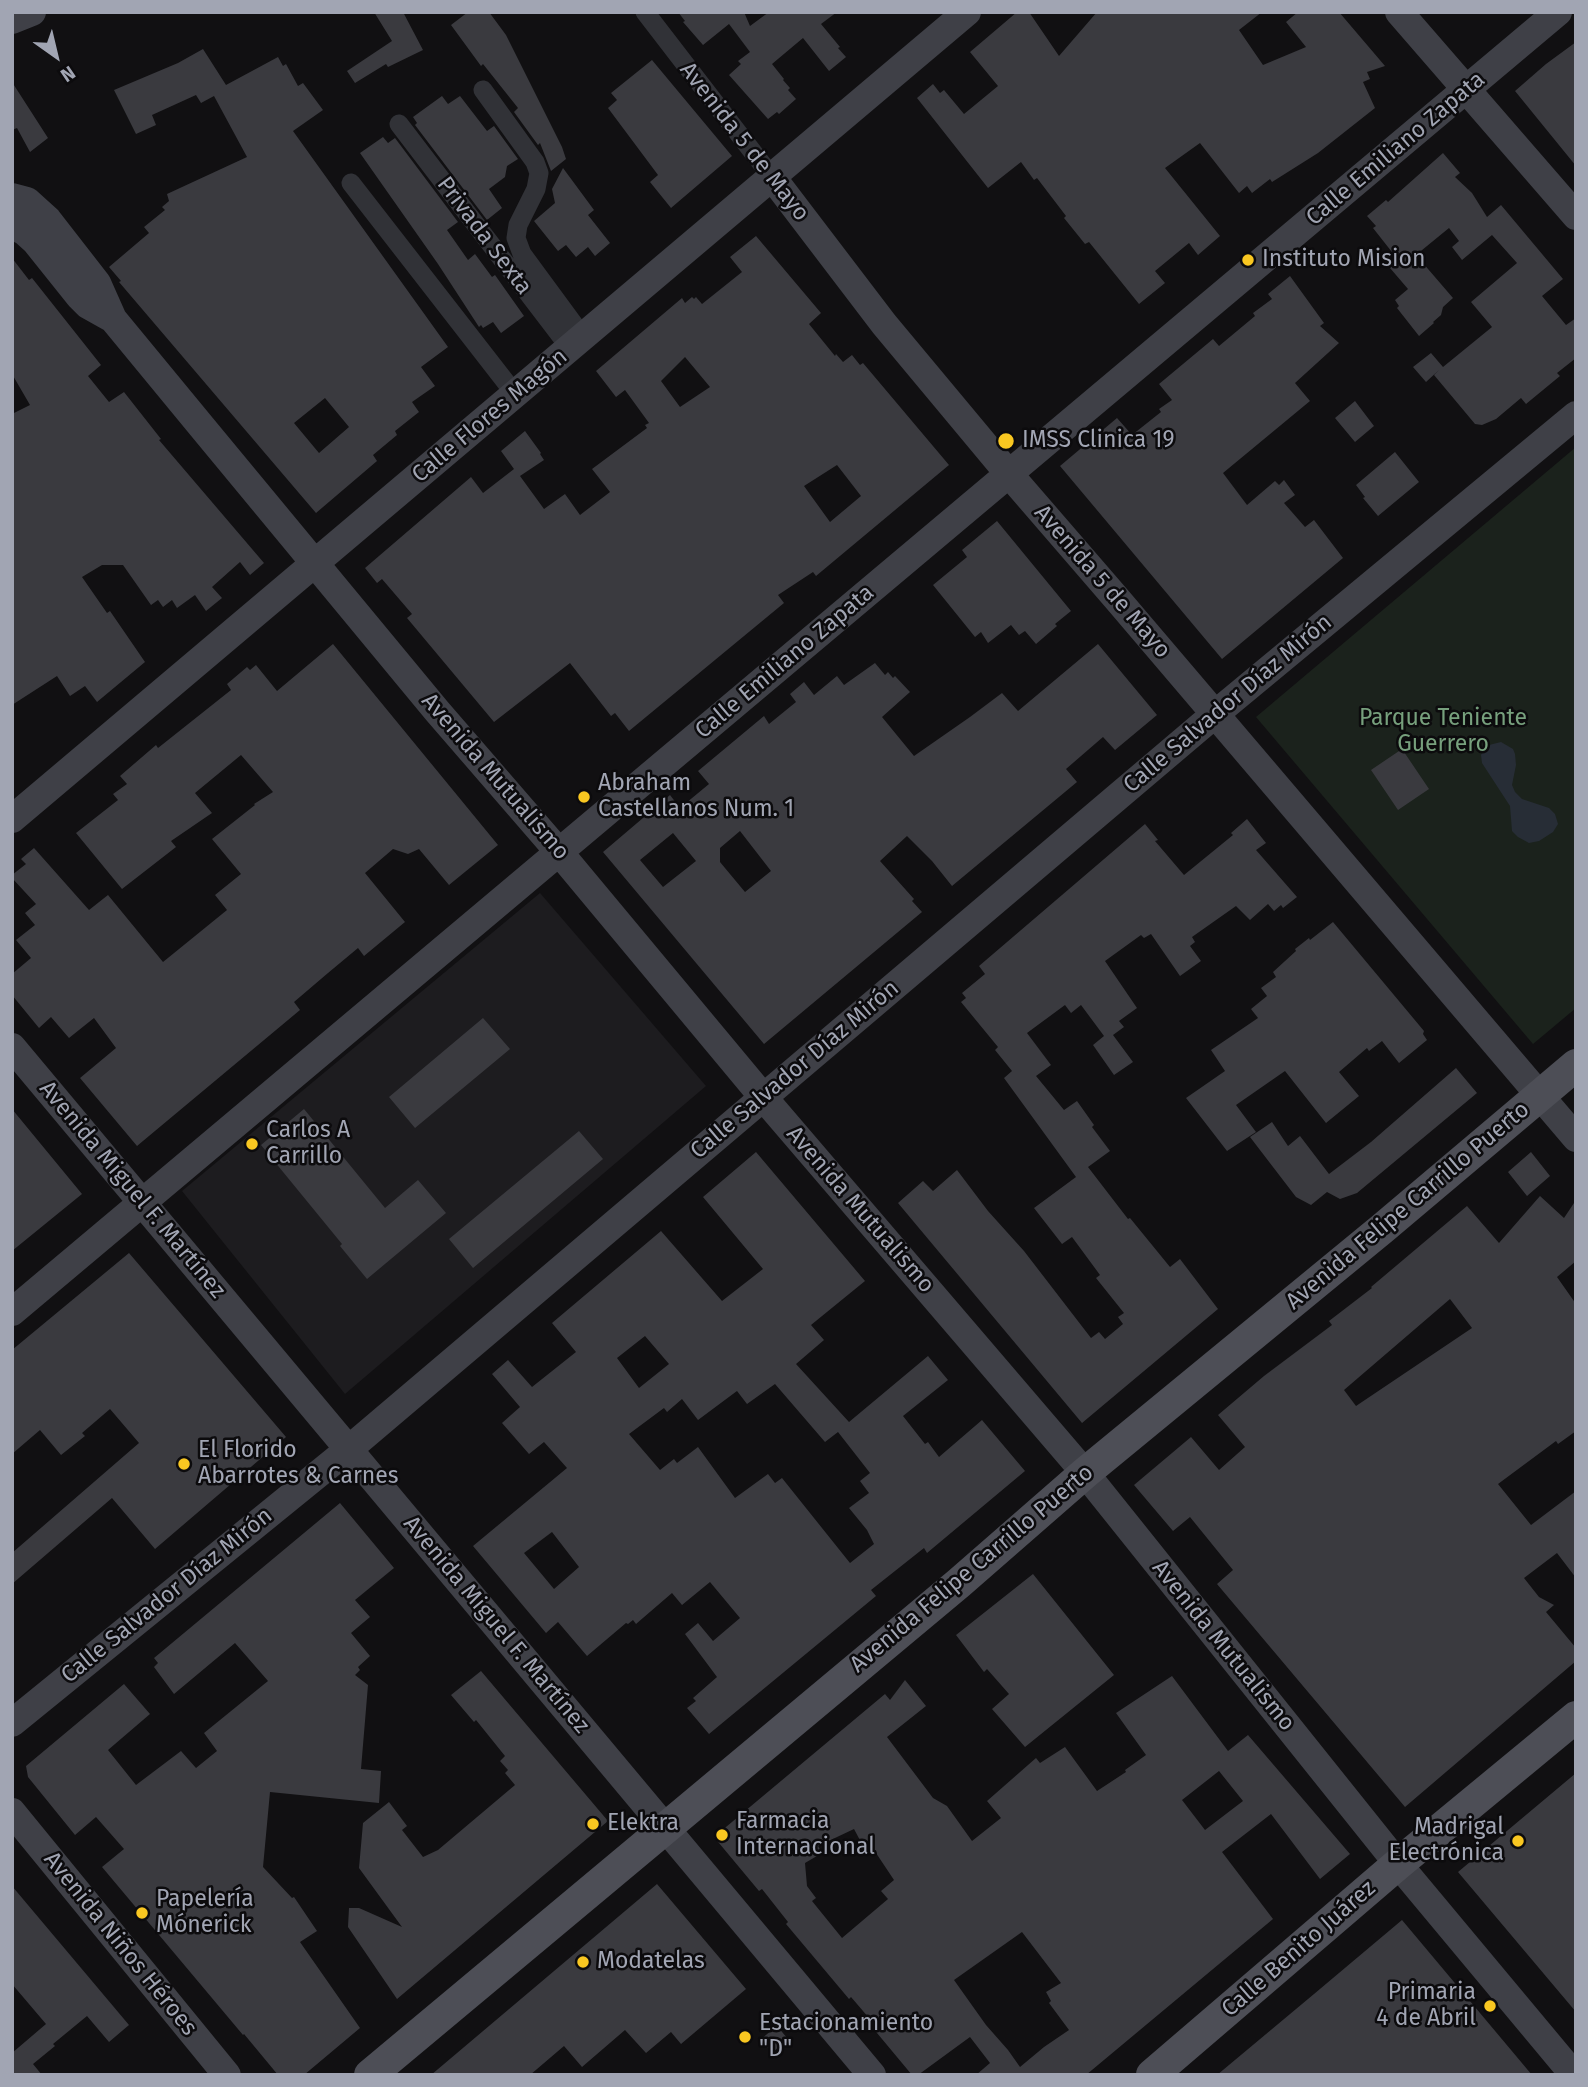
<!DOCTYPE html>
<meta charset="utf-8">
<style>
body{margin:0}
#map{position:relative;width:1588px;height:2087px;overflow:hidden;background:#111012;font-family:"Fira Sans",sans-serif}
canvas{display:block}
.frame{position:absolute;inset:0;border:14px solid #a1a5b3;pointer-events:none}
.north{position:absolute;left:21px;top:21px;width:70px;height:70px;-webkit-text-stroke:5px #0c0b0d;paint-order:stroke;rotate:146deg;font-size:19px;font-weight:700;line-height:28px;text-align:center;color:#a1a5b3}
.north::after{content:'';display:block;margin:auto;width:24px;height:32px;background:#a1a5b3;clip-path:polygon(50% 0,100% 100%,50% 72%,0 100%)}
</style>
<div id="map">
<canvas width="1588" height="2087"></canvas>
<div class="frame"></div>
<div class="north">N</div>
</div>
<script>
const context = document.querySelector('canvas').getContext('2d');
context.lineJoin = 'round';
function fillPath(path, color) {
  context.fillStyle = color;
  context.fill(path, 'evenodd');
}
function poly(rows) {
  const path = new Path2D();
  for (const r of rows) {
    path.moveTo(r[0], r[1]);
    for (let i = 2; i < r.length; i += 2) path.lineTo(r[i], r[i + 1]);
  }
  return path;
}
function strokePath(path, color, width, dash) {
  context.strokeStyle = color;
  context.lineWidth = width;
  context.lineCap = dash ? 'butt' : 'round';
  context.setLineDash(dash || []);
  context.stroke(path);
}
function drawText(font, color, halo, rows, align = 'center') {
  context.font = font + ' "Fira Sans",sans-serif';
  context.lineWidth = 5;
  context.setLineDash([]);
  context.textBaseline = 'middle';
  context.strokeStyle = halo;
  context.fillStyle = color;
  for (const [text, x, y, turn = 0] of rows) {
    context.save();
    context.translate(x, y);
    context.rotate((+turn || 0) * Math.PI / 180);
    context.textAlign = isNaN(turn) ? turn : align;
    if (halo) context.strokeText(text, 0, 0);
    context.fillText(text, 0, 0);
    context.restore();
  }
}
fillPath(poly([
 [540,893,706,1086,345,1394,182,1191]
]), '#1d1c1f');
fillPath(poly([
 [1576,447,1576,1008,1533,1044,1256,717]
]), '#1b221c');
fillPath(poly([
 [1501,742,1513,749,1515,754,1516,765,1512,785,1515,792,1522,799,1549,808,1555,814,1558,824,1553,832,1539,841,1529,843,1518,837,1512,831,1510,806,1482,763,1481,755,1484,749,1489,745]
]), '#272d36');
fillPath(poly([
 [374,12,403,12,423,50,388,67,386,64,355,83,347,71,392,41],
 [468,12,489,12,506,35,562,147,566,159,551,171,540,143,538,145,514,112,518,108,483,64,481,66,451,25],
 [678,12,744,12,750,26,769,12,837,12,821,24,840,47,838,48,846,57,829,71,803,38,772,64,784,79,783,80,790,88,788,90,796,99,779,114,777,112,768,119,729,75,741,64,738,61,750,52,729,24,703,45,683,22,685,21],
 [1017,12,1029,12,1059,56,1097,12,1262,12,1239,30,1263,65,1306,47,1286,22,1298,12,1339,12,1385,66,1367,72,1370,79,1363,82,1375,108,1318,153,1272,182,1270,179,1252,193,1247,186,1239,193,1200,143,1165,168,1220,236,1198,255,1189,243,1155,271,1165,283,1139,304,1089,242,1085,244,1064,218,1066,216,1037,178,1034,180,1021,162,988,188,917,98,933,84,940,93,944,90,964,114,998,86,970,52],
 [1576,42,1576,166,1515,91,1546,64],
 [203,49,226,85,278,57,283,66,286,64,298,86,303,83,323,110,293,131,448,347,421,367,435,386,412,402,419,412,395,431,397,435,373,455,377,461,316,513,119,282,121,281,109,267,149,233,144,227,165,210,162,207,169,201,167,194,247,157,214,96,201,103,196,95,152,115,156,125,136,134,114,90,178,63],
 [325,398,349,427,319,453,294,423],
 [652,60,732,156,671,208,650,182,658,175,608,108,617,100,611,93],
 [12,82,48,138,30,152,17,128,12,130],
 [442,96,448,104,460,96,487,131,494,126,518,159,507,166,505,177,489,189,502,208,487,220,415,125,417,123,413,117],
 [383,137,388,143,395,138,458,222,447,230,468,260,475,254,492,277,495,275,524,316,501,333,493,322,483,328,481,325,479,327,438,264,360,153],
 [1443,153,1460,173,1455,177,1472,193,1487,217,1501,205,1563,279,1542,296,1566,325,1576,318,1576,358,1557,373,1560,376,1526,404,1521,398,1496,419,1482,425,1475,424,1434,375,1439,370,1426,382,1413,367,1431,353,1443,367,1492,327,1471,302,1517,263,1492,235,1462,260,1452,247,1459,241,1449,228,1416,255,1453,298,1443,307,1441,315,1433,322,1434,323,1419,336,1397,308,1399,306,1395,300,1408,289,1390,268,1399,261,1373,228,1376,226,1367,216,1386,200,1388,202],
 [563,168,594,210,588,215,610,243,595,256,588,247,576,257,566,245,558,251,534,221,555,203,552,189],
 [756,236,821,313,809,324,835,356,836,354,843,362,852,355,860,365,863,363,949,465,816,576,813,572,778,595,784,603,629,731,615,713,611,716,570,663,494,722,407,618,412,614,382,579,377,583,365,568,471,477,483,493,514,469,501,451,525,431,541,453,540,454,544,460,520,476,544,509,565,494,580,515,610,492,592,469,647,428,645,425,649,423,625,390,616,397,596,371,682,298,685,303,692,297,694,299,696,297,702,304,742,272,730,257],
 [685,357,710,387,680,407,661,381],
 [837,465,861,496,830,522,804,486],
 [12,258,29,280,32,278,101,365,88,376,109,402,124,392,161,439,159,440,264,563,250,575,240,562,212,587,222,598,206,611,195,595,177,608,172,600,163,607,158,600,151,605,123,565,102,565,82,577,107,613,110,611,145,662,97,702,85,686,70,696,57,676,12,705,12,414,30,405,12,374],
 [1290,276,1324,323,1320,326,1339,343,1295,383,1310,401,1223,473,1247,505,1275,481,1279,485,1284,480,1295,495,1284,503,1305,527,1314,520,1343,558,1222,659,1060,466,1117,418,1132,435,1161,412,1159,409,1172,400,1159,384,1213,339,1219,346,1255,316,1253,313,1272,299,1268,294],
 [1355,401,1374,426,1355,442,1335,418],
 [1395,452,1419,482,1378,516,1363,498,1365,497,1356,485],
 [997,521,1071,611,1055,624,1057,626,1036,644,1025,631,1019,635,1011,625,988,643,981,632,975,637,933,585,967,557,962,550],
 [333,644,498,845,449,885,419,849,408,854,393,849,365,873,405,922,364,956,358,948,328,973,294,1002,300,1010,137,1146,80,1078,116,1048,94,1018,69,1038,51,1017,39,1028,12,995,12,974,31,958,16,940,35,925,25,913,36,904,12,878,12,875,26,864,21,859,34,848,89,910,108,895,163,962,227,910,215,895,241,874,212,839,255,805,254,804,273,792,241,755,195,793,212,813,171,841,176,847,122,889,76,833,118,800,113,794,127,784,120,776,156,745,158,748,231,690,227,684,247,667,250,670,256,665,277,691],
 [1098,644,1157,715,1115,750,1103,737,1066,769,1077,782,952,886,932,861,907,836,880,861,914,899,912,901,922,912,764,1044,603,852,670,795,680,808,709,784,698,771,764,716,769,724,796,702,790,694,804,682,814,695,837,676,844,685,875,663,885,675,888,672,893,678,895,676,910,692,882,717,914,756,970,717,1002,693,1018,711],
 [740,831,771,871,745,892,720,862,720,848],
 [673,833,696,861,663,887,640,860],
 [1402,749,1429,789,1398,810,1371,770],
 [1247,819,1266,843,1256,850,1297,897,1283,908,1281,905,1274,911,1268,904,1250,920,1236,906,1192,937,1195,942,1190,946,1201,961,1180,976,1151,934,1144,938,1141,935,1105,961,1137,1008,1119,1021,1124,1027,1113,1035,1133,1062,1114,1075,1093,1045,1104,1036,1081,1005,1071,1013,1065,1005,1027,1033,1051,1065,1036,1076,1064,1110,1077,1101,1094,1125,1092,1127,1110,1151,1088,1167,1128,1219,1130,1218,1170,1267,1180,1259,1218,1309,1082,1423,898,1203,923,1181,933,1191,957,1170,988,1211,1024,1251,1091,1338,1099,1332,1105,1339,1123,1324,1118,1317,1124,1313,1096,1278,1100,1275,1072,1237,1062,1244,1034,1208,1076,1177,1004,1078,1012,1071,995,1050,998,1047,961,1002,966,998,962,993,985,974,979,966,1145,824,1158,840,1155,841,1184,875,1233,835,1231,833],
 [1333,922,1424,1031,1423,1034,1427,1040,1399,1063,1382,1041,1369,1051,1367,1048,1339,1072,1359,1096,1326,1123,1285,1071,1236,1105,1256,1132,1227,1151,1186,1098,1225,1071,1211,1050,1258,1018,1251,1009,1267,996,1261,988,1276,977,1273,972,1296,951,1295,949,1309,938,1310,940],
 [483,1018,510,1049,415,1128,389,1097],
 [1456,1068,1477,1093,1357,1193,1340,1199,1327,1192,1311,1205,1296,1197,1250,1137,1272,1122,1288,1146,1300,1136,1329,1174,1371,1142],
 [12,1109,82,1194,12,1251],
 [304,1109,385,1208,418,1180,446,1213,367,1279,340,1246,342,1244,261,1145],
 [579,1131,603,1159,473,1268,449,1239],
 [756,1152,865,1281,811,1325,824,1340,796,1364,849,1422,928,1356,948,1380,903,1416,925,1444,928,1442,939,1457,982,1420,1025,1471,927,1553,924,1548,871,1590,876,1596,709,1734,687,1708,696,1701,693,1698,717,1677,685,1634,698,1623,713,1641,740,1618,710,1582,682,1605,672,1593,636,1624,633,1620,628,1624,626,1623,587,1656,558,1622,546,1633,473,1546,567,1468,544,1442,529,1454,502,1423,520,1407,492,1374,508,1360,532,1387,576,1352,552,1323,661,1231,722,1301,763,1269,703,1197],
 [645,1336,669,1364,639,1388,617,1358],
 [775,1384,825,1442,838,1432,870,1473,860,1481,869,1493,849,1508,867,1530,874,1544,850,1563,782,1478,775,1483,768,1474,735,1498,698,1447,677,1463,674,1459,660,1470,629,1434,664,1408,667,1412,682,1399,698,1420,737,1391,747,1404],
 [552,1532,579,1567,554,1589,524,1553],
 [1531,1152,1550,1176,1527,1196,1508,1172],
 [1540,1196,1564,1218,1576,1200,1576,1261,1557,1277,1576,1304,1576,1431,1558,1444,1556,1441,1498,1484,1531,1525,1576,1491,1576,1578,1557,1553,1524,1578,1539,1597,1554,1605,1546,1612,1576,1648,1576,1661,1405,1807,1217,1584,1233,1570,1190,1517,1173,1531,1134,1485,1191,1437,1219,1470,1245,1447,1218,1415,1264,1376,1332,1325,1329,1321,1372,1288,1371,1287,1467,1206,1499,1243],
 [1450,1299,1472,1328,1356,1406,1344,1390],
 [129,1253,286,1437,155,1549,112,1498,12,1584,12,1553,139,1443,110,1409,82,1433,85,1436,61,1455,40,1430,12,1454,12,1350],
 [340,1503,394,1568,355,1600,370,1617,351,1633,370,1656,358,1667,360,1670,355,1675,368,1685,361,1769,381,1771,379,1803,270,1792,263,1867,292,1898,294,1897,317,1931,300,1942,360,2028,304,2075,278,2075,244,2034,243,2035,102,1867,124,1849,96,1817,75,1835,28,1777,26,1766,124,1684,150,1714,108,1750,136,1785,181,1751,196,1768,217,1751,204,1733,268,1681,235,1643,174,1694,154,1667,158,1663,154,1658],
 [1033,1574,1114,1675,1025,1747,992,1709,1009,1694,987,1669,984,1672,956,1635],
 [481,1671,608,1821,397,1999,348,1927,349,1908,359,1908,402,1927,359,1868,363,1823,389,1802,407,1826,402,1830,423,1857,438,1850,515,1785,505,1773,508,1770,500,1761,505,1756,476,1720,474,1722,451,1695],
 [1172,1676,1228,1751,1248,1735,1350,1854,1320,1879,1271,1814,1222,1852,1273,1919,1086,2075,976,2075,990,2063,970,2037,918,2075,912,2075,872,2027,875,2025,851,1997,849,1999,786,1924,788,1922,762,1889,759,1891,714,1837,885,1694,890,1700,905,1680,926,1706,887,1737,933,1798,947,1806,972,1841,1001,1818,987,1801,1036,1758,1040,1763,1065,1747,1097,1791,1126,1772,1125,1770,1146,1755,1116,1713],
 [1219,1771,1243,1801,1205,1830,1182,1800],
 [854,1829,862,1844,868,1841,894,1880,881,1891,888,1899,842,1938,812,1901,816,1898,807,1886,805,1863,822,1853,818,1846],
 [1022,1932,1061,1983,1046,1992,1051,2001,1049,2003,1069,2030,1044,2047,1020,2067,1008,2050,986,2025,954,1980],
 [1576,1773,1576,2012,1458,1872],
 [657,1884,746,1989,681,2044,671,2032,646,2053,625,2030,582,2067,564,2046,530,2075,431,2075],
 [12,1886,129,2025,109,2042,87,2016,53,2044,55,2046,33,2064,42,2075,12,2075,12,2053,46,2024,12,1984],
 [1402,1920,1532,2075,1217,2075,1314,1994],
 [777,2026,788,2039,772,2053,761,2039]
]), '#3a3a3f');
strokePath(poly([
 [645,12,772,177],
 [483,90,535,162,539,173,536,189,518,225,516,238,522,254,583,337],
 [399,124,570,348],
 [351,183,515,394]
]), '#313237', 19);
strokePath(poly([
 [1399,12,1576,216],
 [12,20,32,12],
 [772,177,884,324,1009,474,1117,599,1576,1138],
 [12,197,27,201,48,220,97,283,113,319,202,427,437,711,559,852,763,1097,1085,1473,1398,1864,1574,2075],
 [12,225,25,232,35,241,79,296,88,305,113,319],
 [12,819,967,12],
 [12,1047,872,2075],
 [12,1312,1558,12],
 [12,1723,349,1449,1214,715,1576,415],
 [12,1812,227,2075]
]), '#3f4047', 28);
strokePath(poly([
 [370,2075,959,1583,1085,1473,1383,1228,1576,1065],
 [1152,2075,1398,1864,1576,1717]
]), '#4d4e56', 32);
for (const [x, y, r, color] of [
 [1248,260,7,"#f9c721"],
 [1006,441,9,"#f9c721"],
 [584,797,7,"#f9c721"],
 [252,1144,7,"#f9c721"],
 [184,1464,7,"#f9c721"],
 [593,1824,7,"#f9c721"],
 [722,1835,7,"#f9c721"],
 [1518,1841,7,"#f9c721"],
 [142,1913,7,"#f9c721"],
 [583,1962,7,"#f9c721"],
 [1490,2006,7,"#f9c721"],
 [745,2037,7,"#f9c721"]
]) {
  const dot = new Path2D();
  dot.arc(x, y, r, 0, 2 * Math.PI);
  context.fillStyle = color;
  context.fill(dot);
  strokePath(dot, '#0c0b0d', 2.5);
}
drawText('23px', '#a1a5b3', '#0c0b0d', [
 ["Avenida 5 de Mayo",744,142,52],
 ["Calle Emiliano Zapata",1396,149,-40],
 ["Privada Sexta",484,236,53],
 ["Calle Flores Magón",490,416,-40],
 ["Avenida 5 de Mayo",1102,582,49],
 ["Calle Emiliano Zapata",785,662,-40],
 ["Calle Salvador Díaz Mirón",1228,704,-40],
 ["Avenida Mutualismo",495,777,49],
 ["Calle Salvador Díaz Mirón",795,1070,-40],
 ["Avenida Miguel F. Martínez",132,1190,50],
 ["Avenida Felipe Carrillo Puerto",1408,1206,-40],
 ["Avenida Mutualismo",860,1210,49],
 ["Avenida Felipe Carrillo Puerto",972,1569,-40],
 ["Calle Salvador Díaz Mirón",167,1596,-39],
 ["Avenida Miguel F. Martínez",496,1625,50],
 ["Avenida Mutualismo",1223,1646,51],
 ["Avenida Niños Héroes",120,1944,51],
 ["Calle Benito Juárez",1299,1949,-41]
]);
drawText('23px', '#a1a5b3', '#0c0b0d', [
 ["Instituto Mision",1262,260],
 ["IMSS Clinica 19",1022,441],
 ["Abraham",598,784],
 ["Castellanos Num. 1",598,810],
 ["Carlos A",266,1131],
 ["Carrillo",266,1157],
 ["El Florido",198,1451],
 ["Abarrotes & Carnes",198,1477],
 ["Farmacia",736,1822],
 ["Internacional",736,1848],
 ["Elektra",607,1824],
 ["Madrigal",1504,1828,"right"],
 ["Electrónica",1504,1854,"right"],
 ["Papelería",156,1900],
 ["Mónerick",156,1926],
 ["Modatelas",597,1962],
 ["Primaria",1476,1993,"right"],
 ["4 de Abril",1476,2019,"right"],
 ["Estacionamiento",759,2024],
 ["\"D\"",759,2050]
], 'left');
drawText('23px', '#77a07d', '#0c0b0d', [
 ["Parque Teniente",1443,719],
 ["Guerrero",1443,745]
]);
</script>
